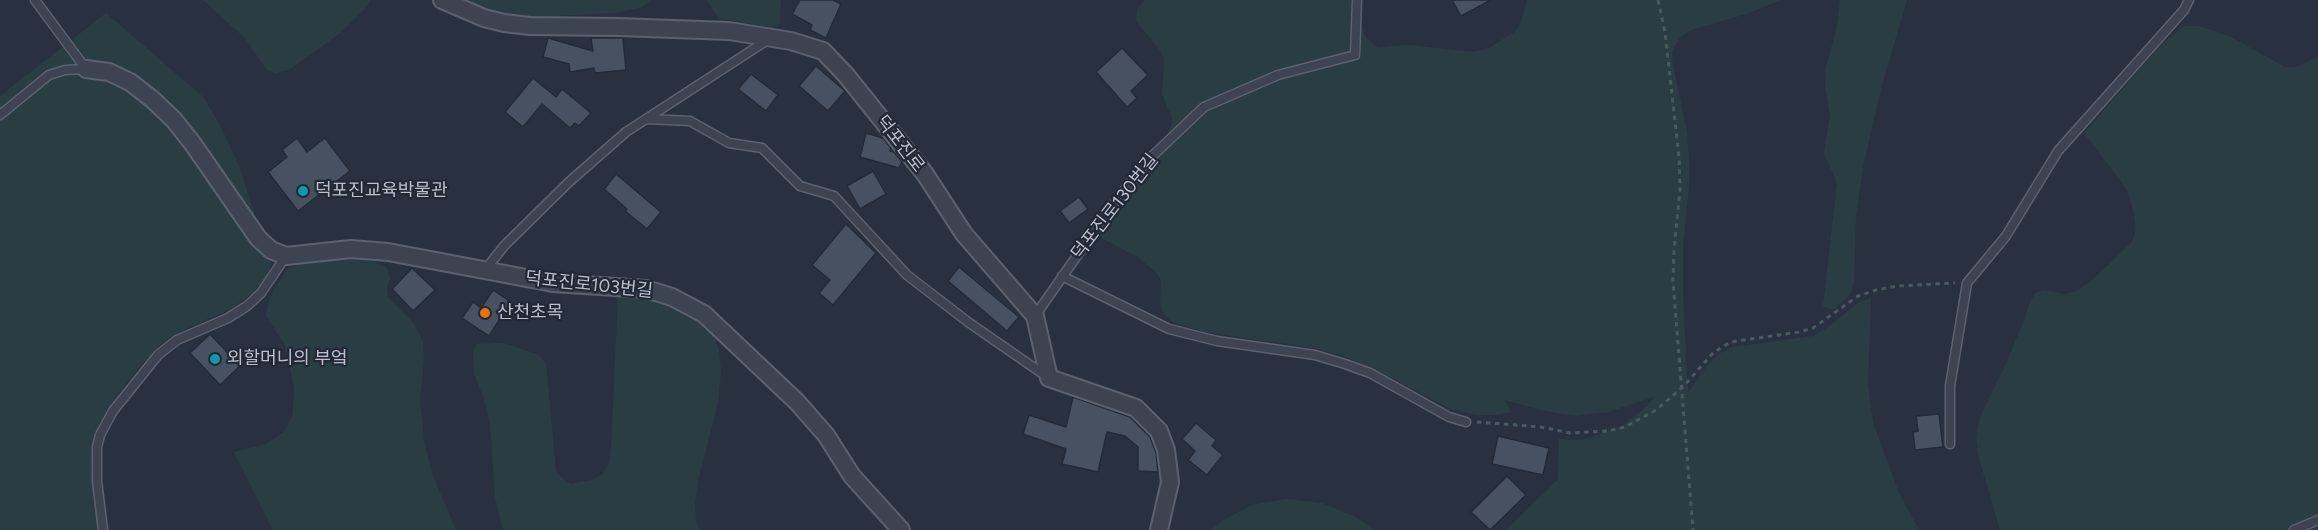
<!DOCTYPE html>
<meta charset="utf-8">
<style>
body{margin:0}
canvas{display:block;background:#293141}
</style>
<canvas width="2318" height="530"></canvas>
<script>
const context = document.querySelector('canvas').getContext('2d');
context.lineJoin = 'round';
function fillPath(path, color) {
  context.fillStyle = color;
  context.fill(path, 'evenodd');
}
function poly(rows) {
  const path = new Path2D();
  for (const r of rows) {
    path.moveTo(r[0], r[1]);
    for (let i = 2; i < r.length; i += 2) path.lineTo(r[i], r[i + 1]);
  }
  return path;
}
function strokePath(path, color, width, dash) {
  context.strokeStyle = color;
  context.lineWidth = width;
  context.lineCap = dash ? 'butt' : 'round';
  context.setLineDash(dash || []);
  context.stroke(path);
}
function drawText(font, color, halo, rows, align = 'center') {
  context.font = font + ' Figtree,"Noto Sans KR",sans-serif';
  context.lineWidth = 4.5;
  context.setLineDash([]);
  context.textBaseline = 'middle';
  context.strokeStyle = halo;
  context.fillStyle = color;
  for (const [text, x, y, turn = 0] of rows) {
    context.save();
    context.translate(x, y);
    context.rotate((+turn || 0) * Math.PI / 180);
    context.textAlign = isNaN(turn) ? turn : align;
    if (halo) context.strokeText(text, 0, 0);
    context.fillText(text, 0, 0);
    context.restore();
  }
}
fillPath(poly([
 [203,0,371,0,366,8,339,34,290,69,276,73,267,70,244,37],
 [458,0,651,0,642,7,615,13,534,17,496,13],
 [707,0,781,0,780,24,773,28,718,18],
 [1144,0,1359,0,1360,21,1366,38,1378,48,1408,45,1474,52,1489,48,1516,31,1522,20,1527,0,1781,0,1749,13,1691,30,1680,37,1672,51,1673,66,1687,132,1689,161,1689,187,1683,245,1683,295,1688,393,1706,367,1720,353,1733,347,1813,336,1827,328,1858,303,1871,298,1868,385,1873,423,1899,493,1919,530,1506,530,1558,479,1559,439,1575,440,1591,438,1624,425,1647,406,1654,397,1608,412,1573,416,1541,410,1505,400,1511,412,1494,415,1478,415,1453,410,1382,373,1344,356,1314,348,1203,332,1172,322,1163,313,1160,302,1161,280,1156,272,1136,256,1099,237,1094,227,1165,138,1172,124,1172,118,1162,94,1164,59,1160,50,1136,21,1137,9],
 [1840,0,1907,0,1882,85,1864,162,1856,216,1854,282,1850,295,1833,310,1823,306,1837,183,1824,153,1830,116,1825,83,1826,68,1837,26],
 [106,13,203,97,219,123,239,166,271,265,268,275,256,290,233,308,183,330,161,344,138,368,114,399,99,427,92,457,91,472,100,530,0,530,0,96],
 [2184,26,2199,26,2229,36,2285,67,2296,67,2318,57,2318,530,2000,530,1979,458,1976,437,1980,417,2005,366,2025,318,2029,304,2035,293,2044,290,2064,294,2077,291,2092,280,2132,242,2136,229,2134,213,2128,193,2117,176,2084,133,2162,44],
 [355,259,375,262,387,268,390,278,387,287,388,297,413,322,423,342,424,359,420,401,424,441,433,476,456,530,273,530,234,452,266,444,285,431,293,414,294,387,285,345,266,316,269,300,276,286,287,270,296,265,308,261],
 [618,296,648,296,668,303,691,315,713,334,719,350,721,372,718,403,698,480,695,504,696,521,700,530,503,530,495,497,490,423,483,396,474,374,473,355,476,344,503,343,539,355,546,364,556,471,562,478,571,484,592,480,603,474,609,463,611,449],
 [1287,499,1321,503,1356,517,1374,530,1211,530,1224,520,1252,505]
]), '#2a3d42');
const building = poly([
 [800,0,833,0,841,4,826,38,810,30,812,25,792,14,800,0],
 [1452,0,1491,0,1461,16,1452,0],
 [548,38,593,51,591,38,623,38,626,70,595,73,594,68,570,72,569,64,543,57,548,38],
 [1122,48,1148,75,1131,91,1137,98,1127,107,1096,72,1122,48],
 [816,66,845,91,828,111,799,86,816,66],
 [751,74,778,95,766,111,738,89,751,74],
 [533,78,556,97,562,89,591,113,579,126,575,123,570,128,542,104,523,127,505,112,533,78],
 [866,133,883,138,891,148,890,151,894,152,902,162,899,168,860,157,866,133],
 [297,138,307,152,325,138,350,171,298,211,268,172,287,157,282,150,297,138],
 [873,171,886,194,860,209,847,186,873,171],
 [616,174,661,212,647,229,625,211,627,209,604,189,616,174],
 [1079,197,1088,209,1069,223,1060,211,1079,197],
 [846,224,876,253,833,305,819,293,830,280,812,265,846,224],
 [959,267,1019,317,1007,331,948,281,959,267],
 [412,268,435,290,413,311,392,289,412,268],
 [493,290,511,302,489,336,462,318,473,302,481,308,493,290],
 [210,334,240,366,220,385,190,353,210,334],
 [1073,397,1130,417,1150,437,1156,453,1158,472,1138,471,1138,447,1125,436,1107,432,1098,472,1062,464,1066,449,1023,434,1029,415,1066,427,1073,397],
 [1939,414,1943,447,1915,450,1913,432,1918,431,1916,416,1939,414],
 [1196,423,1216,440,1212,446,1223,455,1207,475,1188,460,1195,451,1182,439,1196,423],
 [1498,436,1549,448,1543,475,1492,464,1498,436],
 [1507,476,1526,495,1490,530,1471,512,1507,476]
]);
fillPath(building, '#485162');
strokePath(building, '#232a38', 1.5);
const service = poly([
 [35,0,86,69],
 [0,115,49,75,65,70,86,69],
 [647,119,690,121,729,143,762,148,800,186,834,196,907,275,968,322,1046,376],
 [485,270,504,246,569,182,626,132,769,39],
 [1062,276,1169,329,1217,341,1315,355,1345,364,1370,373,1449,417,1466,422],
 [1035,316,1104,217,1145,163,1204,107,1278,75,1355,55,1357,0],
 [1950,444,1950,386,1967,283,2006,236,2058,151,2184,10,2189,0],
 [103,530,97,481,97,447,100,435,113,411,158,355,177,340,228,318,247,306,261,293,286,256],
 [2294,530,2318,520]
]);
const minor = poly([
 [442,0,484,18,504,23,530,26,618,27,729,31,791,41,823,51,846,75,925,174,964,234,1035,316,1049,378,1136,408,1159,431,1166,450,1170,482,1159,530],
 [86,69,109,72,130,82,152,99,174,120,193,144,258,238,271,250,286,256,351,249,388,252,553,283,646,289,672,297,704,314,797,402,826,435,852,476,901,530]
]);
strokePath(service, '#5b616e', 11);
strokePath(minor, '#5b616e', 20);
strokePath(poly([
 [1658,0,1665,32,1679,157,1680,189,1674,251,1673,281,1693,530],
 [1477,422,1541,427,1570,433,1607,431,1625,427,1656,410,1683,387,1713,353,1730,342,1799,332,1813,328,1858,296,1876,290,1897,286,1955,283]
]), '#495a5f', 3, [4.5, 4.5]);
strokePath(service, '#3d4351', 8);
strokePath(minor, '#3d4351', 16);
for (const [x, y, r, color] of [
 [303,191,6,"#0f9aa8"],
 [485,313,6,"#e8710a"],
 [215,359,6,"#0f9aa8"]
]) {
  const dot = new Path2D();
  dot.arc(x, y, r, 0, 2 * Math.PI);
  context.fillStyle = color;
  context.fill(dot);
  strokePath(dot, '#212836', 2);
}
drawText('18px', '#babfcb', '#212836', [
 ["덕포진로",900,144,52],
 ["덕포진로130번길",1115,207,-52],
 ["덕포진로103번길",589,285,6]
]);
drawText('18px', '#babfcb', '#212836', [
 ["덕포진교육박물관",315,191],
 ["산천초목",497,313],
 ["외할머니의 부엌",227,359]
], 'left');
</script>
